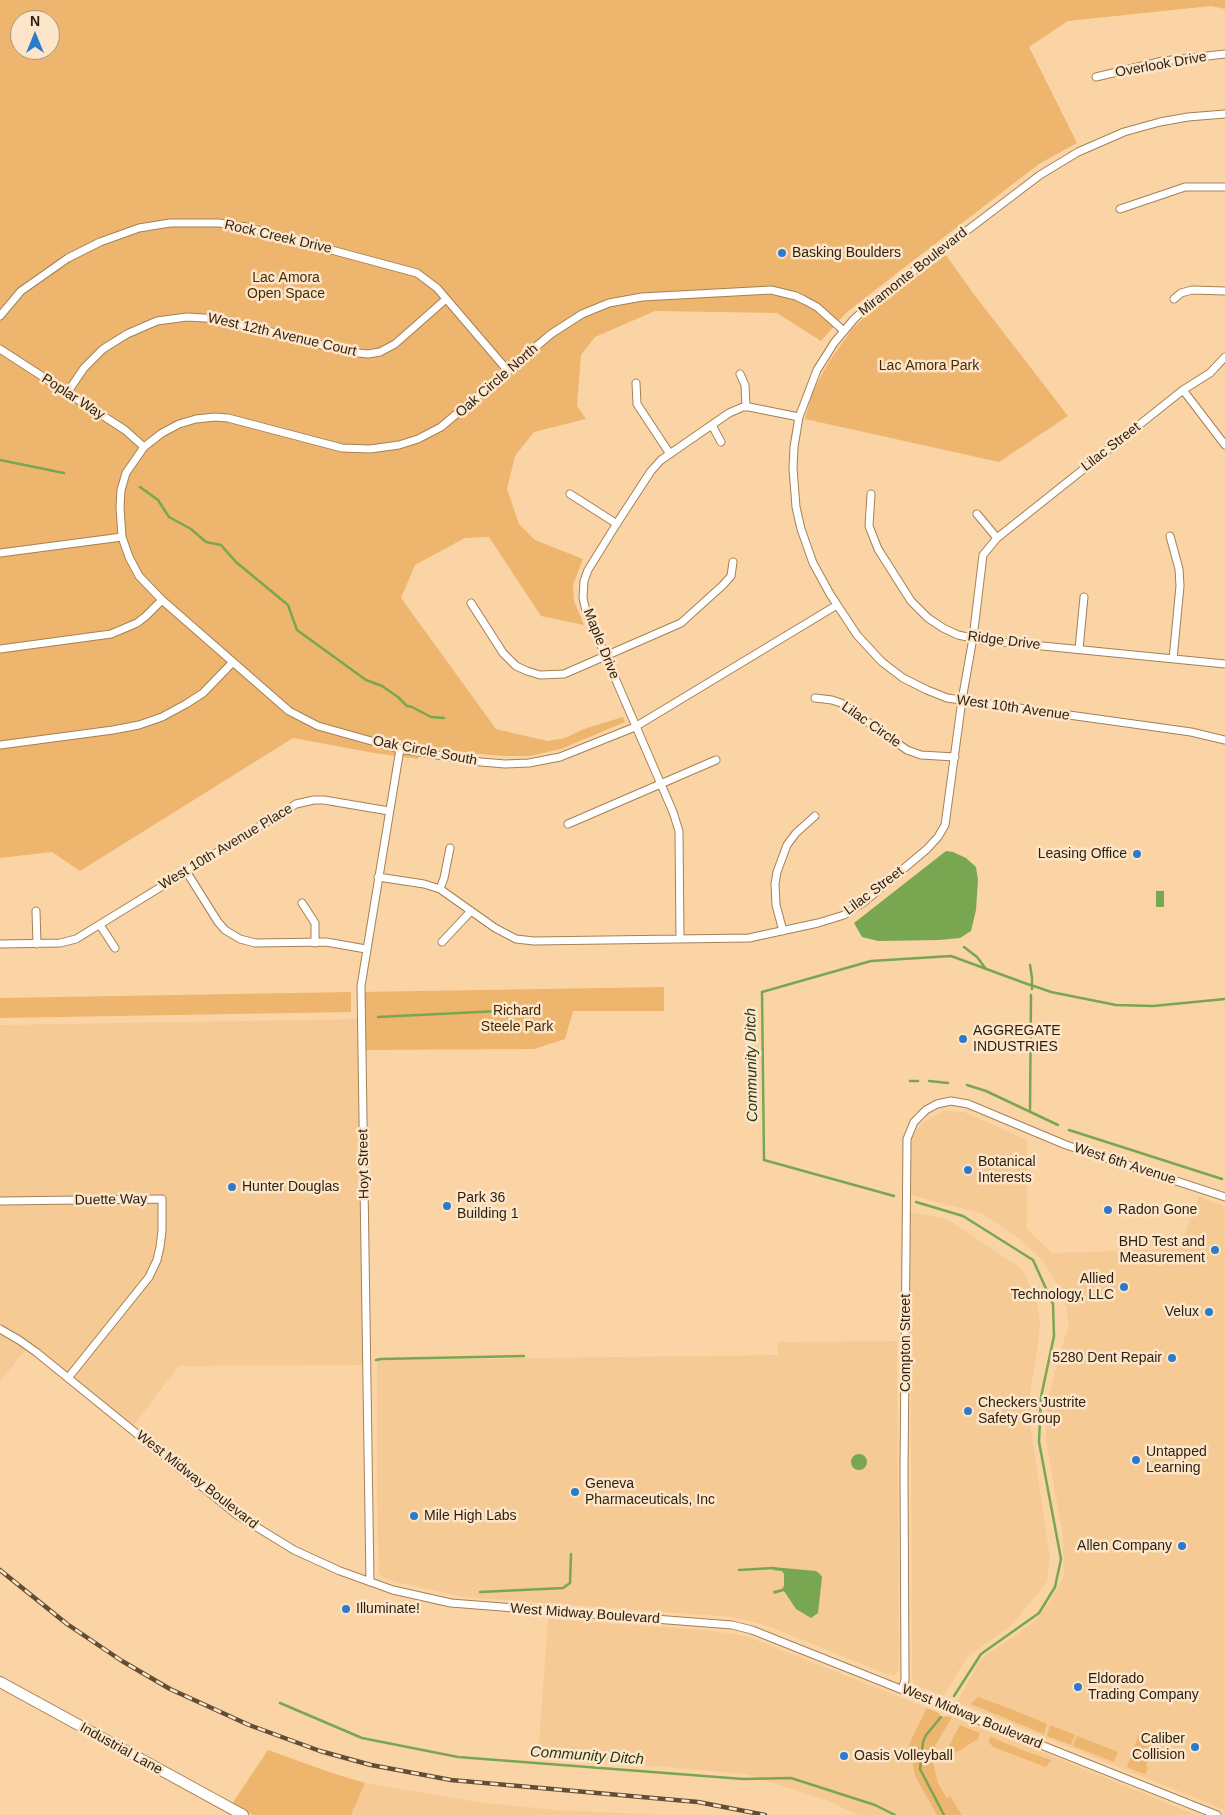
<!DOCTYPE html>
<style>
body{margin:0}
#map{position:relative;width:1225px;height:1815px;overflow:hidden;background:#fbd4a6;font-family:Helvetica,sans-serif}
canvas{display:block}
.north{position:absolute;left:10px;top:10px;width:50px;height:50px;box-sizing:border-box;background:#fce5c9;border:1px solid #a9967e;border-radius:50%;rotate:0deg;font-size:14px;font-weight:700;line-height:20px;text-align:center;color:#2d1f0d}
.north::after{content:'';display:block;margin:auto;width:18px;height:22px;background:#2c7bcb;clip-path:polygon(50% 0,100% 100%,50% 72%,0 100%)}
</style>
<div id="map">
<canvas width="1225" height="1815"></canvas>
<div class="north">N</div>
</div>
<script>
const context = document.querySelector('canvas').getContext('2d');
context.lineJoin = 'round';
function fillPath(path, color) {
  context.fillStyle = color;
  context.fill(path, 'evenodd');
}
function poly(rows) {
  const path = new Path2D();
  for (const r of rows) {
    if (r.length === 3) {
      path.moveTo(r[0] + r[2], r[1]);
      path.arc(r[0], r[1], r[2], 0, 2 * Math.PI);
      continue;
    }
    path.moveTo(r[0], r[1]);
    for (let i = 2; i < r.length; i += 2) path.lineTo(r[i], r[i + 1]);
  }
  return path;
}
function strokePath(path, color, width, dash) {
  context.strokeStyle = color;
  context.lineWidth = width;
  context.lineCap = dash ? 'butt' : 'round';
  context.setLineDash(dash || []);
  context.stroke(path);
}
function drawText(font, color, halo, rows, align = 'center') {
  context.font = font + ' Helvetica,sans-serif';
  context.lineWidth = 5;
  context.setLineDash([]);
  context.textBaseline = 'middle';
  context.strokeStyle = halo;
  context.fillStyle = color;
  for (const [text, x, y, turn = 0] of rows) {
    context.save();
    context.translate(x, y);
    context.rotate((+turn || 0) * Math.PI / 180);
    context.textAlign = isNaN(turn) ? turn : align;
    if (halo) context.strokeText(text, 0, 0);
    context.fillText(text, 0, 0);
    context.restore();
  }
}
fillPath(poly([
 [362,1019,368,1365,179,1366,131,1429,28,1347,0,1381,0,1025],
 [944,1111,964,1112,1027,1140,1027,1229,1052,1253,1179,1249,1199,1196,1225,1207,1225,1810,957,1702,979,1662,985,1656,1034,1622,1049,1603,1064,1575,1063,1537,1046,1441,1047,1400,1069,1323,1063,1293,1043,1261,1021,1240,981,1213,910,1195,911,1139,923,1122],
 [910,1212,947,1219,1022,1269,1036,1298,1040,1321,1037,1352,1030,1393,1031,1430,1050,1558,1047,1582,1012,1625,967,1657,944,1696,918,1686,914,1683,912,1678],
 [897,1341,899,1664,897,1673,894,1675,884,1673,765,1625,731,1617,463,1597,396,1582,382,1577,379,1573,377,1495,377,1360,778,1355,778,1342],
 [548,1619,707,1630,746,1636,927,1708,910,1742,909,1747,915,1776,937,1815,858,1815,829,1801,745,1774,538,1756],
 [952,1717,1052,1756,1196,1815,962,1815,951,1797,948,1798,938,1783,933,1761,935,1746],
 [365,1783,477,1802,557,1810,662,1815,351,1815]
]), '#f5ca95');
fillPath(poly([
 [0,0,1225,0,1225,9,1211,6,1068,21,1029,47,1077,143,1039,164,901,270,846,313,821,341,777,313,655,311,595,337,581,355,577,406,586,419,534,432,515,456,507,489,519,524,535,540,583,559,573,585,574,601,584,625,541,616,489,537,465,538,415,565,401,598,496,729,547,741,565,738,584,729,623,717,625,722,561,749,530,756,503,756,469,753,420,744,418,759,374,753,293,738,80,871,52,852,0,858],
 [20,20,50,20,50,50,20,50],
 [946,255,973,293,1068,416,999,462,805,419,812,394,821,376,830,360,853,328,871,311],
 [664,987,664,1011,573,1011,565,1039,534,1049,362,1050,361,992],
 [351,992,351,1012,0,1018,0,998],
 [978,1697,1011,1709,1047,1724,1044,1734,971,1704],
 [927,1708,939,1713,941,1717,947,1716,952,1717,935,1746,933,1761,938,1783,947,1798,950,1796,962,1815,937,1815,915,1776,909,1747,910,1742],
 [960,1725,980,1733,978,1739,947,1758,948,1748],
 [1050,1725,1075,1735,1071,1745,1047,1736],
 [1139,1734,1153,1739,1156,1742,1146,1766,1148,1768,1145,1774,1127,1767],
 [1077,1736,1118,1752,1114,1762,1073,1746],
 [991,1737,1027,1752,1051,1760,1046,1767,993,1747,989,1742,989,1739],
 [268,1750,329,1772,365,1783,351,1815,253,1815,232,1804]
]), '#edb56d');
fillPath(poly([
 [946,851,953,852,966,858,976,867,978,880,976,910,971,931,960,938,939,940,878,941,862,937,854,923],
 [1156,891,1164,891,1164,907,1156,907],
 [859,1462,8],
 [773,1567,816,1571,820,1574,822,1577,818,1613,811,1618,796,1609,784,1591,774,1594,773,1591,782,1589,784,1586,784,1574,782,1571,773,1570]
]), '#79a751');
strokePath(poly([
 [0,460,64,473],
 [140,487,158,500,169,517,191,529,206,542,221,545,236,562,288,605,297,630,366,680,382,686,398,697,407,706,412,707,431,717,444,718],
 [964,947,977,957,986,969],
 [1030,965,1032,978,1032,989],
 [1034,986,1051,992,1116,1005,1153,1006,1225,999],
 [378,1017,499,1011],
 [910,1081,918,1081],
 [929,1081,948,1083],
 [967,1085,986,1091,1058,1125],
 [1030,1111,1031,995],
 [1069,1130,1222,1179],
 [894,1196,764,1160,762,992,871,961,951,956,1030,985],
 [916,1202,963,1216,1033,1260,1053,1304,1054,1336,1041,1397,1039,1442,1061,1559,1055,1587,1039,1613,981,1654,954,1696],
 [376,1360,381,1359,524,1356],
 [739,1570,774,1568],
 [480,1592,563,1588,570,1583,571,1554],
 [280,1703,362,1738,458,1757,743,1779,791,1778,875,1805,895,1815],
 [941,1717,926,1735,923,1742,920,1769,944,1815]
]), '#79a751', 2.5);
const street = poly([
 [1096,77,1163,61,1225,54],
 [1225,114,1188,117,1160,122,1124,132,1078,152,1040,175,873,302,854,319,834,343,817,370,799,417,794,447,793,468,796,507,801,529,813,563,830,594,857,635,882,662,903,678,927,690,947,698,1191,732,1225,740],
 [1120,209,1185,187,1225,187],
 [1174,299,1181,293,1192,290,1225,291],
 [0,316,21,291,68,258,100,242,139,228,170,223,219,223,246,227,417,273,437,288,508,371],
 [0,349,125,430,144,447],
 [740,374,745,385,746,407],
 [636,383,637,404,670,454],
 [1183,390,1225,445],
 [67,393,84,368,103,349,127,334,157,321,187,317,221,319,349,352,368,354,380,352,395,344,446,299],
 [712,425,721,442],
 [570,494,617,524],
 [871,494,869,526,878,549,911,601,928,618,943,628,958,635,982,640,1225,664],
 [977,514,997,538],
 [1170,536,1179,569,1180,586,1173,659],
 [0,553,122,537],
 [471,603,503,653,516,666,527,671,540,675,564,674,681,623,723,585,731,576,733,562],
 [837,605,635,727,560,757,529,763,505,764,481,762,400,749,318,726,289,711,162,600,139,576,129,557,122,537,120,507,121,490,126,473,144,447,162,433,179,424,196,419,215,417,228,418,342,448,370,449,399,445,418,439,441,427,551,334,582,314,609,303,642,297,771,290,796,296,804,300,817,307,844,331],
 [0,649,111,634,137,623,146,616,162,600],
 [1079,649,1084,597],
 [815,698,832,700,841,703,907,750,921,755,955,757],
 [0,745,113,730,139,725,162,717,186,704,203,693,233,662],
 [568,824,716,760],
 [186,871,218,922,225,930,240,939,255,943,326,942,366,949],
 [378,877,424,884,440,889,495,928,516,939,534,941,749,938,818,923,844,915,864,902,927,849,938,837,945,825,962,700,973,638,983,555,997,538,1183,390,1210,373,1225,357],
 [440,889,444,878,450,848],
 [302,903,315,923,315,943],
 [36,911,37,944],
 [100,925,115,948],
 [783,931,776,905,775,884,777,872,787,845,796,833,815,816],
 [680,939,679,831,673,812,586,611,583,598,584,581,588,570,619,520,651,471,661,460,729,413,743,407,749,407,799,417],
 [442,942,471,911],
 [0,944,60,943,76,939,296,804,314,800,324,800,389,811],
 [0,1201,162,1199,162,1231,160,1247,157,1260,149,1277,68,1378],
 [0,1329,19,1340,36,1352,237,1515,294,1550,340,1571,393,1590,451,1603,706,1623,732,1625,752,1630,1217,1815],
 [370,1582,361,986,400,749],
 [902,1689,905,1680,904,1471,907,1139,914,1122,926,1110,937,1104,951,1101,968,1104,1066,1145,1225,1197]
]);
const secondary = poly([
 [0,1682,243,1815]
]);
strokePath(street, '#a48155', 9);
strokePath(secondary, '#a48155', 12);
strokePath(street, '#fff', 7);
strokePath(secondary, '#fff', 10);
const rail = poly([
 [0,1570,67,1624,122,1661,170,1689,249,1725,320,1751,371,1765,451,1780,698,1802,765,1815]
]);
strokePath(rail, '#634e35', 4.5);
strokePath(rail, '#fce5c9', 2.5, [8]);
for (const [x, y, r, color] of [
 [782,253,5,"#2c7bcb"],
 [1137,854,5,"#2c7bcb"],
 [963,1039,5,"#2c7bcb"],
 [968,1170,5,"#2c7bcb"],
 [232,1187,5,"#2c7bcb"],
 [447,1206,5,"#2c7bcb"],
 [1108,1210,5,"#2c7bcb"],
 [1215,1250,5,"#2c7bcb"],
 [1124,1287,5,"#2c7bcb"],
 [1209,1312,5,"#2c7bcb"],
 [1172,1358,5,"#2c7bcb"],
 [968,1411,5,"#2c7bcb"],
 [1136,1460,5,"#2c7bcb"],
 [575,1492,5,"#2c7bcb"],
 [414,1516,5,"#2c7bcb"],
 [1182,1546,5,"#2c7bcb"],
 [346,1609,5,"#2c7bcb"],
 [1078,1687,5,"#2c7bcb"],
 [1195,1747,5,"#2c7bcb"],
 [844,1756,5,"#2c7bcb"]
]) {
  const dot = new Path2D();
  dot.arc(x, y, r, 0, 2 * Math.PI);
  context.fillStyle = color;
  context.fill(dot);
  strokePath(dot, '#fce5c9', 2);
}
drawText('14px', '#2d1f0d', '#fce5c9', [
 ["Overlook Drive",1161,65,-10],
 ["Rock Creek Drive",278,237,13],
 ["Miramonte Boulevard",913,272,-38],
 ["West 12th Avenue Court",282,335,13],
 ["Oak Circle North",497,381,-41],
 ["Poplar Way",73,397,33],
 ["Lilac Street",1111,447,-38],
 ["Ridge Drive",1004,641,7],
 ["Maple Drive",601,644,68],
 ["West 10th Avenue",1013,708,8],
 ["Lilac Circle",871,725,35],
 ["Oak Circle South",425,751,11],
 ["West 10th Avenue Place",226,847,-31],
 ["Lilac Street",874,891,-37],
 ["Hoyt Street",364,1164,-91],
 ["West 6th Avenue",1125,1164,18],
 ["Duette Way",111,1200,-1],
 ["Compton Street",906,1343,-90],
 ["West Midway Boulevard",197,1480,38],
 ["West Midway Boulevard",585,1614,4],
 ["West Midway Boulevard",972,1717,22],
 ["Industrial Lane",121,1749,29]
]);
drawText('14px', '#2d1f0d', '#fce5c9', [
 ["Basking Boulders",792,253],
 ["Leasing Office",1127,854,"right"],
 ["AGGREGATE",973,1031],
 ["INDUSTRIES",973,1047],
 ["Botanical",978,1162],
 ["Interests",978,1178],
 ["Hunter Douglas",242,1187],
 ["Park 36",457,1198],
 ["Building 1",457,1214],
 ["Radon Gone",1118,1210],
 ["BHD Test and",1205,1242,"right"],
 ["Measurement",1205,1258,"right"],
 ["Allied",1114,1279,"right"],
 ["Technology, LLC",1114,1295,"right"],
 ["Velux",1199,1312,"right"],
 ["5280 Dent Repair",1162,1358,"right"],
 ["Checkers Justrite",978,1403],
 ["Safety Group",978,1419],
 ["Untapped",1146,1452],
 ["Learning",1146,1468],
 ["Geneva",585,1484],
 ["Pharmaceuticals, Inc",585,1500],
 ["Mile High Labs",424,1516],
 ["Allen Company",1172,1546,"right"],
 ["Illuminate!",356,1609],
 ["Eldorado",1088,1679],
 ["Trading Company",1088,1695],
 ["Caliber",1185,1739,"right"],
 ["Collision",1185,1755,"right"],
 ["Oasis Volleyball",854,1756]
], 'left');
drawText('14px', '#452c06', '#fce5c9', [
 ["Lac Amora",286,278],
 ["Open Space",286,294],
 ["Lac Amora Park",929,366],
 ["Richard",517,1011],
 ["Steele Park",517,1027]
]);
drawText('italic 15px', '#253814', '#fce5c9', [
 ["Community Ditch",752,1065,-91],
 ["Community Ditch",587,1756,4]
]);
</script>
